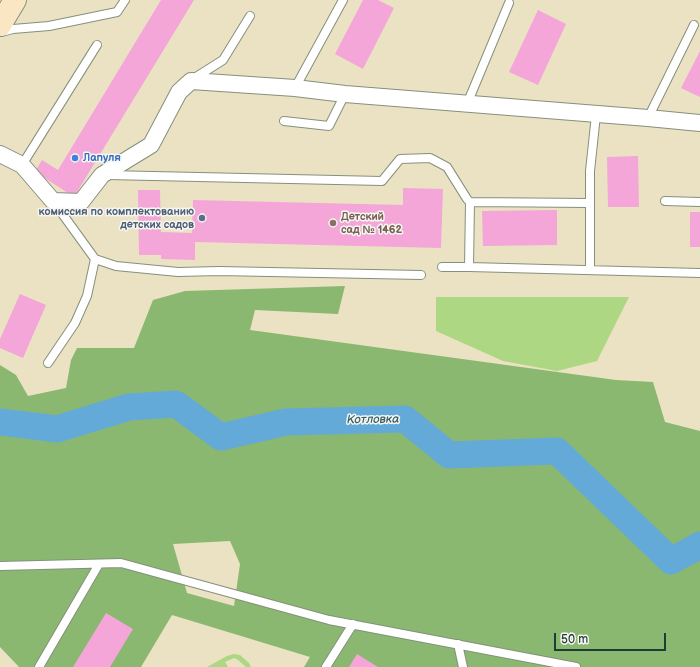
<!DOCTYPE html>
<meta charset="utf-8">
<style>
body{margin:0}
#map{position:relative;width:700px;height:667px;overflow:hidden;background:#ebe2c4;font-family:"Balsamiq Sans",sans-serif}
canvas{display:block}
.scale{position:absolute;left:554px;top:633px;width:112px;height:18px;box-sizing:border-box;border:2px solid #1f3d34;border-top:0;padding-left:5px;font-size:12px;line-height:14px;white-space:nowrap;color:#1f3d34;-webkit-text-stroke:3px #f6f6f2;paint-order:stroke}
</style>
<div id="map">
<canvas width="700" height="667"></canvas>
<div class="scale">50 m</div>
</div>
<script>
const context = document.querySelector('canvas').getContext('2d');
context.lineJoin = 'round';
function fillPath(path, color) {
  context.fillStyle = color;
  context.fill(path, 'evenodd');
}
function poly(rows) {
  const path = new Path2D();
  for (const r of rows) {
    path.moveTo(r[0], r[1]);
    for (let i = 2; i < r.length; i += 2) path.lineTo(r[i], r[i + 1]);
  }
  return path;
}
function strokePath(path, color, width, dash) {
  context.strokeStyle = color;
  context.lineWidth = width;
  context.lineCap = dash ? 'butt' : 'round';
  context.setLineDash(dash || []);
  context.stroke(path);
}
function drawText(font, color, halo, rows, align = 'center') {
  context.font = font + ' "Balsamiq Sans",sans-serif';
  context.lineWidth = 3;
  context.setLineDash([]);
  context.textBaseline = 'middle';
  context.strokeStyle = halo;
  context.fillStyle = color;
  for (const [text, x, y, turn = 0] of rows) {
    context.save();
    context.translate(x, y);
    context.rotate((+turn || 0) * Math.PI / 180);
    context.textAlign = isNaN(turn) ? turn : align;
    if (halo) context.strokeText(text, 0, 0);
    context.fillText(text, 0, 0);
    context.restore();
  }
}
fillPath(poly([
 [436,297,629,297,597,361,557,371,503,361,436,331],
 [234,654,240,655,249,663,251,667,246,667,238,660,234,658,225,662,228,667,207,667,227,656]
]), '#add782');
fillPath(poly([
 [345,286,338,314,255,310,250,330,616,380,653,382,665,422,700,431,700,667,304,667,310,657,172,615,141,667,19,667,0,647,0,365,16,375,28,396,66,388,71,360,77,348,134,348,153,300,185,291],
 [230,541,240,564,234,606,187,593,173,544]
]), '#8ab870');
strokePath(poly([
 [0,422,57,429,129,407,176,404,221,437,286,422,405,419,449,455,557,451,671,561,700,545]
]), '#63aad9', 27);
fillPath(poly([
 [161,0,194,0,74,197,37,173,36,170,42,160,58,170],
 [363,0,378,0,394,8,363,69,335,54],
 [538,10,566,24,538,85,509,72],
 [700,51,700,97,681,88],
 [638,156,639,207,608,207,607,157],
 [403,188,443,189,441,248,195,242,195,260,161,259,161,255,139,255,138,190,160,190,161,232,192,233,193,200,403,205],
 [557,210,557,245,483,246,482,211],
 [690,212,700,212,700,247,690,247],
 [20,294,46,305,23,358,0,348,0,339],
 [106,613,133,629,110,667,73,667],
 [357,654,378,667,349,667]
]), '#f3a6d7');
const lane = poly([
 [1,32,13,29,49,26,117,12,125,0],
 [193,79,223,60,250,16],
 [295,88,343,0],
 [467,104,509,3],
 [648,118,694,25],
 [284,121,329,126,345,94],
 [22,165,97,45],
 [107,175,382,181,400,159,430,158,447,167,467,199,470,202],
 [53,201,95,259,116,266,178,272,219,271,421,275],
 [665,201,700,202],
 [442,267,469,267,700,273],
 [469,267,470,202,590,203,590,171,596,115],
 [590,270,590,203],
 [48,363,75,323,87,296,95,259],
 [0,566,121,563,329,620,576,667],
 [458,644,463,667],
 [39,667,99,564],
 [326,667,353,624]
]);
const street = poly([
 [0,154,22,165,53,201,81,202,102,175,151,145,179,92,191,81,295,88,345,94,648,118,700,123]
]);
const secondary = poly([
 [0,25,15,0]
]);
strokePath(lane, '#85907c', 10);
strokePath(street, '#85907c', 18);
strokePath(secondary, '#85907c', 24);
strokePath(lane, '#fff', 8);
strokePath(street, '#fff', 16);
strokePath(secondary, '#fbe6c4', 22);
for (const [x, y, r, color] of [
 [75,158,4,"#3f7fe0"],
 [202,218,4,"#5c6f8a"],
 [333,223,4,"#8d6e63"]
]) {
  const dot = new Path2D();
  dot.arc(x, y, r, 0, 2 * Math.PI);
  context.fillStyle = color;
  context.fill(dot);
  strokePath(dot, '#f6f6f2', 1.5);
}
drawText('bold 11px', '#366cbe', '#f6f6f2', [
 ["Лапуля",83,158]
], 'left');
drawText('bold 11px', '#4e5e75', '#f6f6f2', [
 ["комиссия по комплектованию",194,212],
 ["детских садов",194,225]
], 'right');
drawText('bold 11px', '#785e54', '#f6f6f2', [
 ["Детский",341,217],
 ["сад № 1462",341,230]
], 'left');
drawText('italic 12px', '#335e66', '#f6f6f2', [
 ["Котловка",373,420,-1]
]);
</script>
